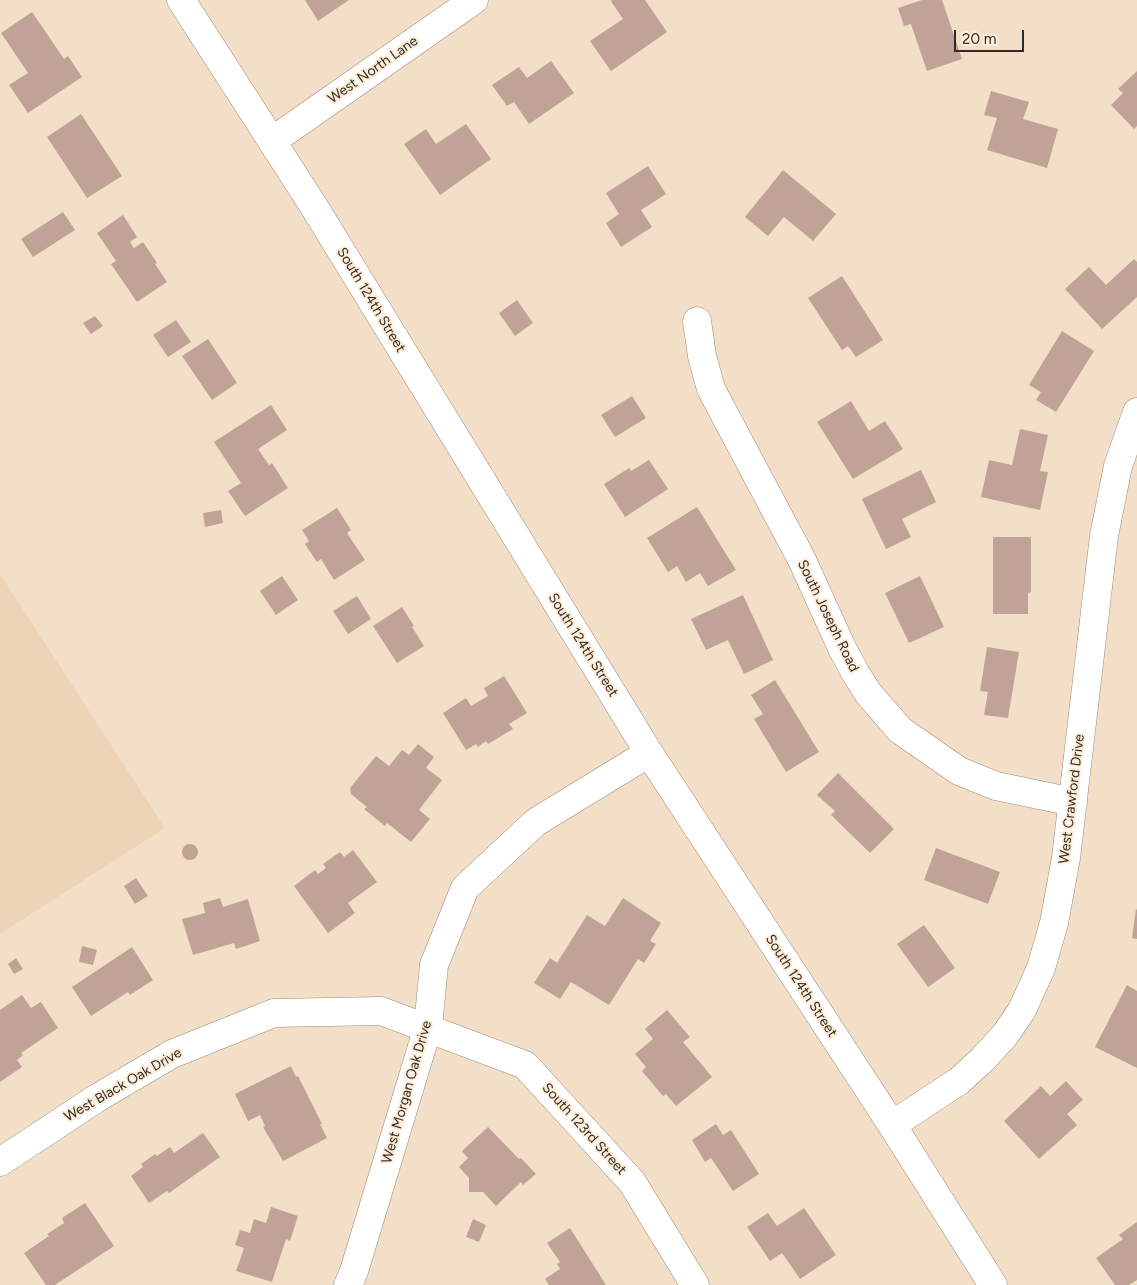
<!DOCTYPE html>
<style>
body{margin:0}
#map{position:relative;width:1137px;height:1285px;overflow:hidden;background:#f3dfc7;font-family:Figtree,sans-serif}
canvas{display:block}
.scale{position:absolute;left:954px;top:30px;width:70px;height:22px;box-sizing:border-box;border:2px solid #322b22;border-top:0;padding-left:6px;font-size:15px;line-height:18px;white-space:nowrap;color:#322b22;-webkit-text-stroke:4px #fdedd9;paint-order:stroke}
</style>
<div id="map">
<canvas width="1137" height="1285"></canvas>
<div class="scale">20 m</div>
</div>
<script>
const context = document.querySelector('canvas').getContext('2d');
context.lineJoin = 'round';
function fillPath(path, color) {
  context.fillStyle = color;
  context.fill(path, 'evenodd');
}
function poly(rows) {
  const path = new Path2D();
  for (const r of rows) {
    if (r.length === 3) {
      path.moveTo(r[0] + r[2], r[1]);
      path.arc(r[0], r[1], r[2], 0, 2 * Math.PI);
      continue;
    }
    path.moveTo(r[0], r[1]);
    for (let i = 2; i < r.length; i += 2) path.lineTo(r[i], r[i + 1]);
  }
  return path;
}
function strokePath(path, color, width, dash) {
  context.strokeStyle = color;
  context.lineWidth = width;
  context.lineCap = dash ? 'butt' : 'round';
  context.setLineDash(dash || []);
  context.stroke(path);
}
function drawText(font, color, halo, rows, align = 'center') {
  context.font = font + ' Figtree,sans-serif';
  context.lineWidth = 4;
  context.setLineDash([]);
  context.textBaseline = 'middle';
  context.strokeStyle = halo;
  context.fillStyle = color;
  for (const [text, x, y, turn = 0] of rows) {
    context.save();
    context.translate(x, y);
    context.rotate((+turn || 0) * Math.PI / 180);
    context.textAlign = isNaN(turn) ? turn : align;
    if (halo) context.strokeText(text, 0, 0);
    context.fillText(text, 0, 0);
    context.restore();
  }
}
fillPath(poly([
 [0,574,165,828,0,934]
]), '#eed4b6');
fillPath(poly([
 [305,0,349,0,318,21],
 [612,0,645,0,667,32,611,71,590,41,623,19,611,1],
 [922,0,942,0,962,59,927,71,911,24,904,26,898,8],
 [32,12,64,59,68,56,82,77,28,113,9,85,28,73,1,33],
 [551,61,574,93,529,124,514,102,507,106,492,85,519,67,527,78],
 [1137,71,1137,126,1134,129,1111,105,1123,93,1118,89],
 [991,91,1029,102,1023,119,1058,129,1047,168,987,150,997,118,984,115],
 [81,114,122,176,87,198,47,137],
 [466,124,491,159,440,195,404,144,426,129,436,144],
 [648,166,666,194,641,210,652,227,621,247,606,223,619,214,606,193],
 [783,170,836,214,813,241,784,217,768,236,745,217],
 [63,212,75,230,33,257,21,239],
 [123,215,137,237,130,242,134,248,143,242,157,263,155,264,167,282,137,302,111,264,116,261,97,233],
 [1134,259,1137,262,1137,297,1102,329,1065,289,1089,267,1106,285],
 [842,276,883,340,856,357,848,346,842,350,808,298],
 [517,300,533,323,515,336,499,313],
 [95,316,103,326,91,334,83,323],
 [176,320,191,342,168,357,153,335],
 [1062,331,1094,351,1056,412,1036,400,1041,392,1029,385],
 [208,339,237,383,212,400,182,356],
 [632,396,646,418,615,437,601,415],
 [851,401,869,431,885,421,903,449,853,479,817,422],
 [271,405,287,430,258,449,269,465,272,463,288,488,245,516,228,491,241,483,214,442],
 [1020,429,1048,435,1040,471,1048,472,1040,510,981,497,989,460,1012,465],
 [649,460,668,489,625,517,604,484,629,468,631,471],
 [921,470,936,502,902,519,911,537,886,549,862,499],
 [697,507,736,570,708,586,700,573,686,582,677,566,668,572,647,538],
 [337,508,351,530,347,533,365,560,334,580,321,559,317,562,305,544,309,541,302,530],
 [221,510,223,523,205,527,203,513],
 [993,537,1031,537,1031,592,1028,593,1028,614,993,614],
 [282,576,298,600,276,615,260,591],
 [920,576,944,627,909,643,885,593],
 [743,595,773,660,744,674,728,640,706,650,691,619],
 [357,596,371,619,348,634,333,611],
 [402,607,414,626,412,627,424,646,397,663,373,626],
 [987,647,1019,652,1008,718,984,715,988,692,980,691],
 [504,676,527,713,509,724,513,729,488,744,486,741,478,747,476,744,466,750,443,713,466,698,471,706,488,696,484,688],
 [775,680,819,752,786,772,754,719,763,714,751,695],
 [418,744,434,757,426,768,442,780,419,810,430,819,411,842,387,823,385,826,364,809,367,807,351,794,350,788,376,756,389,766,402,750,409,755],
 [838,773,894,829,870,853,831,815,835,811,817,795],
 [190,852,8],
 [936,848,1000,872,988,904,924,880],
 [353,850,377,882,348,903,355,913,328,933,294,886,315,870,318,874,326,868,323,864,340,852,344,857],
 [136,878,148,896,135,904,124,886],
 [220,898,223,907,248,899,260,941,236,949,234,943,193,955,182,919,205,913,203,903],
 [623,898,661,923,650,941,656,944,644,963,638,959,609,1005,571,982,560,999,534,983,550,958,557,963,587,915,605,926],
 [1136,909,1137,910,1137,939,1132,938],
 [924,925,955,968,928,987,897,944],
 [82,946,97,950,93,965,79,962],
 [132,947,153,980,130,995,128,992,91,1016,72,987],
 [16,958,23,969,14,974,8,964],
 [1127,985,1137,991,1137,1068,1095,1047],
 [22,995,31,1008,41,1002,58,1028,21,1053,23,1055,17,1060,22,1067,0,1082,0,1010],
 [667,1010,690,1037,683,1042,712,1077,676,1106,666,1094,663,1096,642,1071,646,1067,635,1054,653,1039,645,1029],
 [291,1066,296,1077,298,1076,322,1124,320,1124,327,1138,283,1161,263,1127,265,1126,260,1115,248,1121,235,1094],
 [1066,1081,1083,1100,1067,1114,1077,1125,1039,1159,1004,1121,1041,1086,1050,1096],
 [716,1124,723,1135,731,1130,759,1174,733,1191,711,1158,705,1162,692,1140],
 [488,1127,519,1159,521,1158,536,1174,523,1185,521,1182,496,1206,483,1192,469,1192,469,1178,459,1167,468,1158,462,1151],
 [203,1133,220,1157,169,1193,167,1191,149,1203,131,1176,143,1167,141,1164,155,1154,157,1156,170,1147,174,1153],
 [85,1203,114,1246,55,1285,46,1285,24,1253,49,1236,47,1234,64,1223,62,1218],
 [271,1207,298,1216,290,1241,286,1239,272,1282,236,1271,244,1248,235,1245,240,1230,250,1233,254,1219,266,1223],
 [804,1208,836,1255,800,1279,782,1253,770,1261,747,1227,768,1213,777,1226],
 [473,1219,486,1225,479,1242,466,1237],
 [1137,1222,1137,1280,1129,1285,1115,1285,1096,1258,1123,1239,1119,1235],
 [570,1228,606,1285,549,1285,545,1279,560,1269,557,1264,560,1262,547,1243]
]), '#c0a396');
const minor = poly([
 [181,0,313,205,649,753,892,1125,993,1285],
 [272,141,474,0],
 [697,321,702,356,711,389,802,560,842,648,856,674,868,693,900,730,959,771,996,786,1073,802],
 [892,1125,959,1081,982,1060,1005,1035,1022,1010,1041,968,1054,923,1066,858,1104,536,1118,466,1137,412],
 [0,1162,97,1098,172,1054,274,1013,381,1011,525,1065,632,1182,695,1285],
 [348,1285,354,1271,428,1027,434,965,465,888,536,822,649,753]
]);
strokePath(minor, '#9d8a74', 29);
strokePath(minor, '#fff', 28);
drawText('14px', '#322b22', '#fdedd9', [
 ["West North Lane",373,70,-35],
 ["South 124th Street",371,300,59],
 ["South Joseph Road",828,616,64],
 ["South 124th Street",583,645,58],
 ["West Crawford Drive",1072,799,-83],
 ["South 124th Street",801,986,57],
 ["West Black Oak Drive",123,1085,-30],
 ["West Morgan Oak Drive",407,1092,-74],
 ["South 123rd Street",584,1129,48]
]);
</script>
